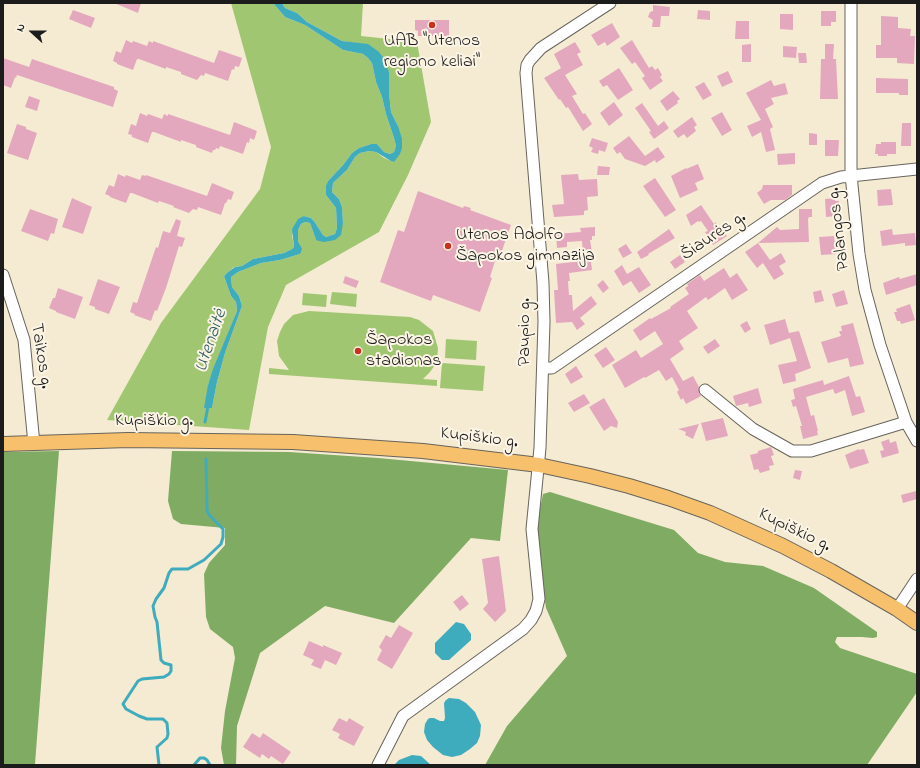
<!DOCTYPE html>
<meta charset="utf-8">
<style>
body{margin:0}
#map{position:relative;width:920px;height:768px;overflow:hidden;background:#f4ebd2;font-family:"Indie Flower",sans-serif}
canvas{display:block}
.frame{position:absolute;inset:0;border:4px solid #1c1c1c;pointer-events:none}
.north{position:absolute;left:12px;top:12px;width:40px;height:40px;-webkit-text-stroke:3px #fcf5e5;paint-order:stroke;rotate:291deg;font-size:11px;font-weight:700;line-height:16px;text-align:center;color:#1c1c1c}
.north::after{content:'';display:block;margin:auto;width:14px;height:18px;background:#1c1c1c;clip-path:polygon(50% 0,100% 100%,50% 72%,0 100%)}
</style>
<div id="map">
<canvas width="920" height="768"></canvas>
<div class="frame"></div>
<div class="north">N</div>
</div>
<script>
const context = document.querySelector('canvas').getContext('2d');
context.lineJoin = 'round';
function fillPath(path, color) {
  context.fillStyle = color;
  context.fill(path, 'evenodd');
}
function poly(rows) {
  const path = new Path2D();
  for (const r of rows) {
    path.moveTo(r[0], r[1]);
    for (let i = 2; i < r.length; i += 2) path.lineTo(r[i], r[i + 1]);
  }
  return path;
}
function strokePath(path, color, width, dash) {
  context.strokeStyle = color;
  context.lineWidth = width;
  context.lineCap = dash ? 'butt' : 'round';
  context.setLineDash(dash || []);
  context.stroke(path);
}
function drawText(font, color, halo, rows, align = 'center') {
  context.font = font + ' "Indie Flower",sans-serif';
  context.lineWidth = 4;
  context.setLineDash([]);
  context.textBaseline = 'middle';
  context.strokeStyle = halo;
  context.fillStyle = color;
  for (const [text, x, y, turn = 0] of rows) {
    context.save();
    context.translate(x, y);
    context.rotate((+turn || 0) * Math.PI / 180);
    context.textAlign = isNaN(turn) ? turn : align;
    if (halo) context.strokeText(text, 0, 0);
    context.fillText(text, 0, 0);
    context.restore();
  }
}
fillPath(poly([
 [231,3,273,3,285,17,305,25,343,50,363,54,368,58,372,63,376,82,382,97,386,114,394,138,396,146,394,152,390,154,384,152,377,144,371,144,359,148,352,153,343,165,328,181,326,195,336,208,337,228,335,234,326,237,323,235,314,221,311,218,304,216,292,235,294,247,292,249,284,253,253,259,242,266,234,267,228,272,224,276,231,296,236,302,237,311,208,385,212,408,217,382,225,353,242,306,239,296,232,287,231,277,238,272,261,263,280,260,300,254,300,245,298,241,298,230,301,224,305,222,310,223,316,240,335,240,343,223,342,207,339,199,332,192,333,183,347,170,355,157,360,153,369,151,376,152,384,158,394,162,398,126,391,112,389,93,389,72,355,43,342,41,307,22,297,13,285,8,282,3,363,3,361,36,417,42,431,122,408,175,379,232,286,285,268,327,249,430,107,420,161,323,260,189,271,147],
 [332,292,357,294,356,307,330,304],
 [303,293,327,295,326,307,302,305],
 [309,311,410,317,419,320,433,331,438,348,437,362,430,372,423,379,437,380,437,386,269,374,269,368,289,370,279,356,277,341,280,332,284,324,293,315],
 [446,339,477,341,476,360,445,358],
 [442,363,485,366,483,391,440,388]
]), '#a0c671');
fillPath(poly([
 [59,451,35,764,3,765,3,452],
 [172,451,289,452,378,458,508,470,500,541,471,538,394,623,325,606,260,653,237,726,236,765,224,765,221,748,225,711,235,658,233,647,210,629,206,617,204,574,209,563,225,545,225,528,181,524,173,519,168,501],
 [550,492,674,530,698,553,725,562,763,566,814,588,877,632,877,637,873,638,862,637,837,637,835,642,840,648,917,674,917,692,867,765,485,765,507,726,567,656,546,608,535,534,543,494]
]), '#80ab63');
fillPath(poly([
 [273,3,282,3,285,8,297,13,307,22,342,41,368,44,379,52,385,60,389,72,389,93,391,112,398,126,402,139,402,148,400,154,394,162,391,161,376,152,369,151,360,153,355,157,347,170,333,183,332,192,339,199,342,207,343,223,341,235,335,240,324,242,319,241,316,240,310,223,305,222,301,224,298,230,298,241,302,249,300,254,280,260,261,263,238,272,231,277,232,287,239,296,242,306,225,353,217,382,212,408,204,408,208,385,213,369,237,311,236,302,231,296,224,276,228,272,235,267,242,266,253,259,284,253,292,249,294,247,292,229,298,219,304,216,311,218,314,221,323,235,326,237,335,234,337,228,336,208,326,195,326,186,328,181,343,165,352,153,359,148,371,144,377,144,384,152,390,154,394,152,396,146,394,138,386,114,382,97,376,82,372,63,368,58,363,54,343,50,305,25,285,17],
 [456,622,464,624,471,634,471,640,449,660,442,660,435,653,435,643],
 [449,698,459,699,466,703,475,712,481,725,480,736,477,743,470,749,461,755,452,757,443,755,433,747,427,740,424,732,425,724,428,719,430,718,434,718,440,721,444,721,445,718,444,703,446,700],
 [412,755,421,756,431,765,394,765,399,760]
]), '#3facbe');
strokePath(poly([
 [205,422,208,406],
 [159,765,157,747,167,738,168,734,167,723,163,719,147,719,139,716,126,709,123,704,138,681,142,679,164,677,169,674,171,671,171,665,164,663,161,660,157,622,155,617,153,606,156,599,164,588,169,573,172,569,188,569,204,560,221,544,223,537,223,529,210,516,207,511,206,459],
 [194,765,200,758,204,758,207,760,210,765]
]), '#3facbe', 3);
fillPath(poly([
 [114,3,141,3,138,13],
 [653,5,670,7,669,16,661,16,660,27,652,27,653,20,648,17,650,12,653,11],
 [73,10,95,18,91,28,69,19],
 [698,10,710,11,710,20,697,19],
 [821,11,836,11,836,22,831,22,831,26,821,26],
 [780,14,793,14,793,30,780,29],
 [881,16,898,17,898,28,911,29,910,36,915,36,914,64,897,63,897,58,876,58,876,45,881,45],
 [415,20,449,20,449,36,418,36,418,31,415,30],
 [736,21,749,21,749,39,735,39],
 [612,23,620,37,607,46,605,42,598,46,591,35],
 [126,40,132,43,133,41,147,46,149,41,153,43,153,41,214,63,219,50,242,58,239,67,235,66,234,70,232,69,228,81,205,73,204,76,201,75,197,80,181,74,181,72,166,67,166,69,139,59,137,59,133,70,117,64,117,63,113,61,116,51,121,53],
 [632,40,649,68,652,66,655,70,658,68,662,75,660,77,663,81,650,90,642,78,645,76,635,62,632,64,620,48],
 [575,42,581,52,577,54,583,65,565,75,577,94,572,96,583,114,585,113,592,124,583,131,568,107,566,108,560,99,559,100,544,78,561,68,554,54],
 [751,44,751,62,742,62,742,45],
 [825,44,834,44,833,59,836,59,838,99,820,99,821,59,825,59],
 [783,46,797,47,796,58,783,57],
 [798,53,806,53,807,63,799,63],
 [3,58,29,67,32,59,114,87,114,89,118,91,113,107,17,75,16,78,15,77,11,88,3,85],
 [619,68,633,90,618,100,607,85,603,87,599,81],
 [728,71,733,82,722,87,717,76],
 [876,78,908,79,908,95,899,95,899,93,876,93],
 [771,80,774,86,785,83,788,94,771,98,774,104,765,109,773,127,770,129,775,150,766,152,761,132,752,137,747,126,761,120,746,93],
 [704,82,712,95,703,100,695,87],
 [673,91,680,99,677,101,678,103,667,111,660,101],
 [29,96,40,100,37,111,25,107],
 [614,102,623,115,609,126,600,113],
 [642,103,658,126,664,121,669,128,654,139,649,132,651,131,635,108],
 [722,112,732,130,722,136,711,118],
 [140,113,147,116,148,114,162,119,164,114,168,116,168,114,230,135,234,122,257,131,254,140,250,138,249,143,247,142,243,154,220,146,219,149,216,148,215,150,213,150,212,153,196,147,196,145,181,140,181,142,154,132,152,132,148,143,132,137,132,135,128,134,131,124,136,126],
 [692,117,697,125,694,127,696,131,687,138,684,134,678,138,673,131],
 [902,123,911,123,911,146,901,146],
 [17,124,26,127,26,129,37,133,28,160,7,153],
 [809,133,817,134,817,145,809,145],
 [629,136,645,156,658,147,665,157,656,163,655,160,645,166,625,159,620,152,617,154,613,148],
 [592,138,608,143,605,152,599,150,598,154,591,152,593,148,589,146],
 [825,140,839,140,838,156,825,156],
 [881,142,896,142,896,154,887,154,887,156,878,156,878,154,875,154,876,144,881,144],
 [795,153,795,164,778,165,777,154],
 [698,164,704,179,695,183,698,190,680,198,671,176,686,168,686,169],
 [598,166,610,167,609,175,597,175],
 [118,174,125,177,126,175,140,180,142,175,146,176,146,175,207,196,212,183,234,192,231,200,228,199,226,203,225,203,221,215,198,207,197,210,193,209,189,213,173,207,174,206,159,201,158,203,132,193,130,193,126,203,110,197,110,196,105,194,109,185,114,187],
 [578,174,579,180,597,179,598,196,587,197,588,210,584,211,584,215,554,217,552,205,564,204,561,175],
 [655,178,676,210,665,217,643,186],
 [763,185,792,185,792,195,785,200,771,200,764,204,757,193,762,189],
 [891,189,893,205,878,206,877,190],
 [418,191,463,208,464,206,471,208,470,210,511,225,498,262,495,261,490,277,492,278,480,312,433,295,431,301,380,282,398,230,404,232],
 [72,198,92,207,83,234,62,227],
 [835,198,835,201,839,201,839,208,835,209,836,216,826,217,825,199],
 [701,205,714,224,716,222,718,227,720,226,727,236,713,245,705,232,708,231,701,221,699,222,698,221,691,226,686,215],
 [30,209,58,219,54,234,51,233,48,241,21,231],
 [799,209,812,209,812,217,809,217,808,219,809,242,758,243,777,227,780,230,799,229],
 [176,219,181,221,177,236,185,238,182,247,179,246,166,288,157,311,155,310,151,321,134,315,135,314,130,312,133,302,137,303,156,247,158,248,163,231,170,233],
 [595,227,595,236,592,236,592,240,590,240,592,252,583,253,582,241,567,242,567,247,557,248,556,234,581,232,580,228],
 [669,229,675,238,648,254,649,255,641,259,637,252],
 [892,229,893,235,915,233,916,245,905,246,905,243,882,246,880,231],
 [834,236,836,254,821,255,819,237],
 [758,243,770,260,781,253,786,262,779,266,784,274,774,280,763,263,757,268,745,252],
 [626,244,632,253,623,258,618,249],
 [590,255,592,270,569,273,570,281,568,281,569,295,572,295,573,311,591,296,597,304,580,318,585,324,577,330,572,322,556,323,554,290,558,290,556,264,581,261,580,256],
 [680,255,685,262,675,269,670,262],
 [622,265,627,274,639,267,651,285,639,293,631,281,623,286,614,271],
 [724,268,730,278,737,273,748,290,732,300,725,288,708,300,706,297,687,311,698,328,679,341,684,349,670,359,683,381,693,376,699,387,699,393,701,396,686,404,683,398,681,400,677,392,679,390,672,377,666,381,659,370,645,378,644,377,625,388,612,365,636,350,641,358,663,344,655,331,640,341,633,330,650,318,651,319,671,308,670,307,689,294,685,288,688,286,687,284,700,275,704,281],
 [917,274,917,285,886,295,883,283,899,277,900,279],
 [345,276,359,281,356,288,343,283],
 [98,279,120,287,109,314,95,309,95,307,89,305],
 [603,280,609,288,603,293,597,285],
 [58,288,83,297,75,319,56,312,56,311,49,308,53,298,55,298],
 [821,290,824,301,815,303,813,292],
 [844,290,848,304,836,307,832,294],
 [910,304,915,320,901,324,900,321,897,321,894,312,897,312,896,309],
 [785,319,789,333,799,331,811,368,795,374,796,381,783,384,778,365,797,361,790,338,770,345,764,325],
 [747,321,751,329,745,333,740,325],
 [853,323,864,364,850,367,848,358,828,363,821,342,841,336,839,331,842,331,841,326],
 [715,339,720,346,708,354,703,347],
 [606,347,615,360,603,368,594,355],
 [576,366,583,377,571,384,565,374],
 [849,376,856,397,860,396,865,412,852,416,845,390,835,394,833,389,806,397,811,416,814,415,818,431,817,431,818,435,803,439,800,426,802,426,796,406,793,407,791,400,795,399,793,389,823,380,824,385],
 [758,388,762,403,749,407,748,403,736,406,733,396],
 [584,394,590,403,574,412,568,403],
 [604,398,618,422,617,428,611,426,604,431,589,407],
 [723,418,728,436,706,441,701,423],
 [699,424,693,439,685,435,686,432,678,429],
 [889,439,890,443,896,441,899,453,882,458,880,451,884,450,881,442],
 [771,447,774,455,771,456,774,465,769,466,770,470,760,473,758,469,754,470,750,455,758,453,758,451],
 [859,449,859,450,864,449,869,463,850,469,845,455],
 [795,470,802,471,800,480,793,478],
 [916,491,917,499,903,503,901,495],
 [499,556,506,611,495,622,483,609,488,603,482,559],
 [462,595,469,604,460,611,453,602],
 [399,625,413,633,392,669,377,660,382,650,379,647,386,635,391,638],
 [309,641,323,647,323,645,342,653,336,665,325,660,321,669,311,665,314,660,303,655],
 [339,718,347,722,349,718,364,727,354,746,338,738,340,734,332,730],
 [252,733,260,738,263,733,291,752,283,764,271,756,269,759,262,754,260,758,243,747]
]), '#e4a8be');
const minor = poly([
 [851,3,851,175,859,254,865,290,880,345,906,422,917,441],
 [3,275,24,340,34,444],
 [543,368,552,368,822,183,841,177,917,169],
 [705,390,753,429,792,451,811,451,906,422],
 [897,609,917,579],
 [378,765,403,716,523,629,531,620,536,611,539,599,532,529,540,448,544,322,543,283,526,73,527,65,530,60,541,48,610,3]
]);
const major = poly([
 [3,444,128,440,293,442,423,451,539,465,590,476,629,486,668,498,710,513,783,546,831,571,897,609,917,623]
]);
strokePath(minor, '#68645c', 13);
strokePath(major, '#68645c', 16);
strokePath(minor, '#fff', 11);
strokePath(major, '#f7c06c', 14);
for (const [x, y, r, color] of [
 [432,25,4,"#c8321e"],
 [448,246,4,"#c8321e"],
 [358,351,4,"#c8321e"]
]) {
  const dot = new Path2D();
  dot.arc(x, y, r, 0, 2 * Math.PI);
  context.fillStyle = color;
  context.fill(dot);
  strokePath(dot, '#fcf5e5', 1.5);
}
drawText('18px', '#1c1c1c', '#fcf5e5', [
 ["UAB \"Utenos",432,42,"center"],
 ["regiono keliai\"",432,63,"center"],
 ["Utenos Adolfo",456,236],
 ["Šapokos gimnazija",456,257],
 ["Šapokos",366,341],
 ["stadionas",366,362]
], 'left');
drawText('18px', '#1c1c1c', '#fcf5e5', [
 ["Palangos g.",840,229,-97],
 ["Šiaurės g.",714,237,-34],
 ["Paupio g.",526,332,-90],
 ["Taikos g.",40,356,81],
 ["Kupiškio g.",154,422],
 ["Kupiškio g.",479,439,7],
 ["Kupiškio g.",794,531,26]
]);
drawText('italic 19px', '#2c5d65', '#fcf5e5', [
 ["Utenaitė",212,341,-71]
]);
</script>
